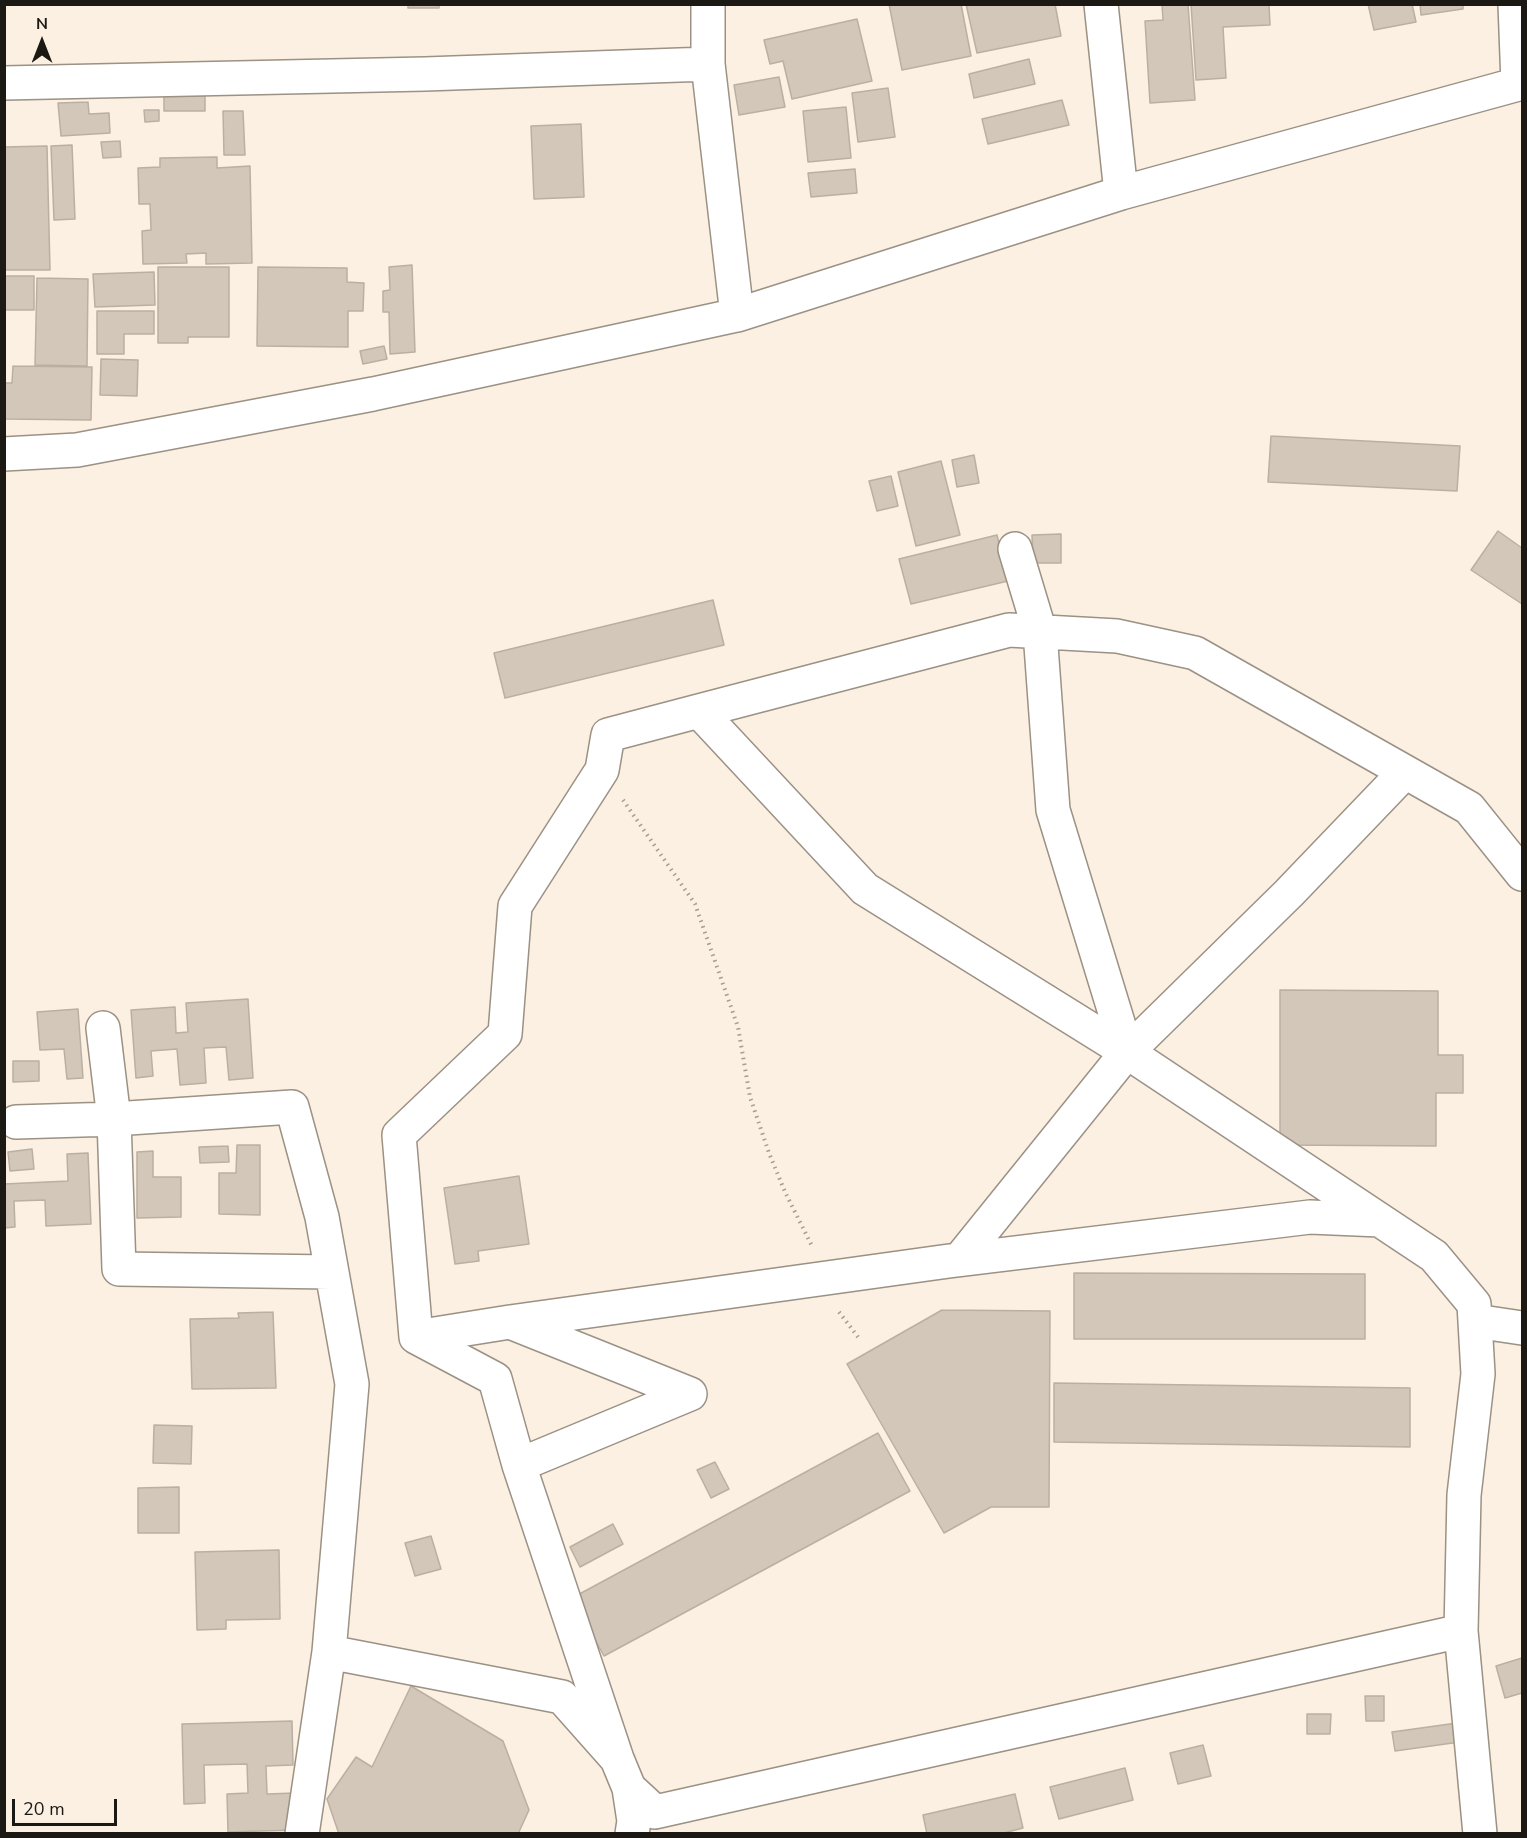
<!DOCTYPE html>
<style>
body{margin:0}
#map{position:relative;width:1527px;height:1838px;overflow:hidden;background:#fbf0e2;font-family:"Nunito Sans",sans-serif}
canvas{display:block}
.frame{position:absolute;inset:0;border:6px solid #1c1914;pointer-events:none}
.north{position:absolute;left:12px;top:12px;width:60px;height:60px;-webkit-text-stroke:4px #fbf0e2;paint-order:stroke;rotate:0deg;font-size:16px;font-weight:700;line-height:24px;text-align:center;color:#1c1914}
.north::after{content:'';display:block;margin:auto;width:21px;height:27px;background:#1c1914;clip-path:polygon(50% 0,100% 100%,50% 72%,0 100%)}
.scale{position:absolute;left:12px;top:1799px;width:105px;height:27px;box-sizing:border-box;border:3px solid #1c1914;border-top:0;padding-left:8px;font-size:18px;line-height:21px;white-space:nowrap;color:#1c1914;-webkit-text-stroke:4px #fbf0e2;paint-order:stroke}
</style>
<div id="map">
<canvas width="1527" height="1838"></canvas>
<div class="frame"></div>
<div class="north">N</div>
<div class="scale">20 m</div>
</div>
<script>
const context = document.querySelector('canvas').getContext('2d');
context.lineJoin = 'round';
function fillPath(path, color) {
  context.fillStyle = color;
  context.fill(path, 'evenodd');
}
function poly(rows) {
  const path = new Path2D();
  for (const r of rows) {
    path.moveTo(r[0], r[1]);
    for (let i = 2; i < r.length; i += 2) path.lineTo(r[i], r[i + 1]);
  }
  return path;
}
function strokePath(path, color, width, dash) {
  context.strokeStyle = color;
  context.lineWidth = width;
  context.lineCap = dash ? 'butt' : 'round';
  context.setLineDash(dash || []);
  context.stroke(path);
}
const building = poly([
 [408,4,439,4,439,8,408,8,408,4],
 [889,4,961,4,971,56,902,70,889,4],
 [966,4,1055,4,1061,36,977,53,966,4],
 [1162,4,1188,4,1195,100,1150,103,1145,21,1163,20,1162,4],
 [1191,4,1269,4,1270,25,1223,27,1226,78,1196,80,1191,4],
 [1368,4,1412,4,1416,22,1374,30,1368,4],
 [1420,4,1463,4,1463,9,1421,15,1420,4],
 [857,19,872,81,792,99,783,61,770,64,764,40,857,19],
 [1029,59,1035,84,974,98,969,74,1029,59],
 [779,77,785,107,739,115,734,85,779,77],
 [888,88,895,137,858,142,852,93,888,88],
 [164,96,205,96,205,111,164,111,164,96],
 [1062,100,1069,125,988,144,982,119,1062,100],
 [88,102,89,114,109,113,110,133,61,136,58,103,88,102],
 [846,107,851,158,808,162,803,111,846,107],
 [144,110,159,110,159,121,145,122,144,110],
 [223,111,243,111,245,155,224,155,223,111],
 [581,124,584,197,534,199,531,126,581,124],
 [120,141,121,157,103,158,101,142,120,141],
 [72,145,75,219,54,220,51,146,72,145],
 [47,146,50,270,4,270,4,147,47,146],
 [217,157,217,168,250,166,252,263,206,264,206,253,186,254,187,263,143,264,142,231,151,230,150,204,139,204,138,168,160,167,160,158,217,157],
 [855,169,857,193,811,197,808,173,855,169],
 [412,265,415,352,390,354,389,312,383,312,383,291,390,290,389,267,412,265],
 [158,267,229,267,229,337,188,337,188,343,158,343,158,267],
 [258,267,347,268,347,282,364,283,363,311,348,311,348,347,257,346,258,267],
 [154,272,155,305,95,307,93,274,154,272],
 [4,276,34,276,34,310,4,310,4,276],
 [37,278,88,279,87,366,35,365,37,278],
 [97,311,154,311,154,334,124,334,124,354,97,354,97,311],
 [384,346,387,359,363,364,360,351,384,346],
 [101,359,138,360,137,396,100,395,101,359],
 [13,366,92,367,91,420,4,419,4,383,12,383,13,366],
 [1271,436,1460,446,1457,491,1268,482,1271,436],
 [974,455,979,483,957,487,952,460,974,455],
 [941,461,960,535,916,546,898,472,941,461],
 [891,476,898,506,877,511,869,481,891,476],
 [1498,531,1522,548,1522,604,1471,570,1498,531],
 [1061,534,1061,563,1033,563,1032,535,1061,534],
 [997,535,1008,581,911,604,899,559,997,535],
 [713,600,724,645,505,698,494,653,713,600],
 [1280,990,1438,991,1438,1055,1463,1055,1463,1093,1436,1093,1436,1146,1280,1145,1280,990],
 [248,999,253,1078,229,1080,226,1047,204,1048,206,1083,180,1085,177,1049,151,1051,153,1076,136,1078,131,1010,175,1007,176,1033,188,1032,186,1003,248,999],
 [78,1009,83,1078,67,1079,64,1049,40,1050,37,1012,78,1009],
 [13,1061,39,1061,39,1081,13,1082,13,1061],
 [237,1145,260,1145,260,1215,219,1214,219,1173,236,1173,237,1145],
 [228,1146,229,1162,200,1163,199,1147,228,1146],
 [32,1149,34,1169,10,1171,8,1152,32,1149],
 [153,1151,153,1177,181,1177,181,1217,137,1218,137,1152,153,1151],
 [88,1153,91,1224,46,1226,45,1200,14,1201,15,1227,4,1228,4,1184,68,1181,67,1154,88,1153],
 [519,1176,529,1244,478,1251,479,1261,455,1264,444,1188,519,1176],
 [1074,1273,1365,1274,1365,1339,1074,1339,1074,1273],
 [942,1310,1050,1311,1049,1507,991,1507,944,1533,847,1364,942,1310],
 [273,1312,276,1388,192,1389,190,1319,239,1318,238,1313,273,1312],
 [1054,1383,1410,1388,1410,1447,1054,1442,1054,1383],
 [154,1425,192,1426,191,1464,153,1463,154,1425],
 [878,1433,910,1491,604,1656,572,1598,878,1433],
 [715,1462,729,1489,711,1498,697,1470,715,1462],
 [179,1487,179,1533,138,1533,138,1488,179,1487],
 [613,1524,623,1544,580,1567,570,1547,613,1524],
 [431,1536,441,1569,415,1576,405,1543,431,1536],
 [279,1550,280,1619,226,1620,226,1629,197,1630,195,1552,279,1550],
 [1522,1658,1522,1693,1505,1698,1496,1666,1522,1658],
 [411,1686,503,1741,529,1810,518,1834,339,1834,327,1799,356,1757,372,1767,411,1686],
 [1365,1696,1384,1696,1384,1721,1366,1721,1365,1696],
 [1307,1714,1331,1714,1330,1734,1307,1734,1307,1714],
 [292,1721,293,1765,266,1766,267,1794,295,1793,296,1830,228,1832,227,1794,248,1793,247,1764,204,1765,205,1803,184,1804,182,1724,292,1721],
 [1457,1723,1460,1742,1395,1751,1392,1732,1457,1723],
 [1203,1745,1211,1776,1178,1784,1170,1753,1203,1745],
 [1125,1768,1133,1800,1059,1819,1050,1787,1125,1768],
 [1015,1794,1023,1828,1000,1834,927,1834,923,1815,1015,1794]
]);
fillPath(building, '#d2c7b9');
strokePath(building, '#bab0a2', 1.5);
const minor = poly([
 [708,4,708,64],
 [1101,4,1121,193],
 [1515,4,1518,84],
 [4,83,425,74,708,64,737,315],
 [4,454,77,450,373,394,737,315,1121,193,1522,83],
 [1015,549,1040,632,1053,810,1127,1052],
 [699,711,1009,630,1117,636,1195,653,1469,808,1522,874],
 [103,1028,114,1119,119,1269,331,1272],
 [16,1122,114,1119,292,1107,322,1217,352,1384,329,1652,562,1697,617,1759,629,1788,655,1812,1461,1631],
 [960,1259,1127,1052,1289,893,1405,772],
 [1475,1321,1522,1328],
 [510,1322,949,1261,1310,1217,1380,1220],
 [416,1337,510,1322,690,1394,519,1465],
 [617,1759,519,1465,495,1379,416,1337,399,1135,505,1034,515,906,602,770,608,735,699,711,865,889,1127,1052,1434,1256,1474,1304,1478,1374,1464,1495,1461,1631,1480,1834],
 [629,1788,634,1821,632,1834],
 [302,1834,329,1652]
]);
strokePath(minor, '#9b9184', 36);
strokePath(poly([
 [623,800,695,904,738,1027,750,1097,769,1153,785,1192,812,1246],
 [839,1312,858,1337]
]), '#a59d93', 4, [1.5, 4.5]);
strokePath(minor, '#fff', 33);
</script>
